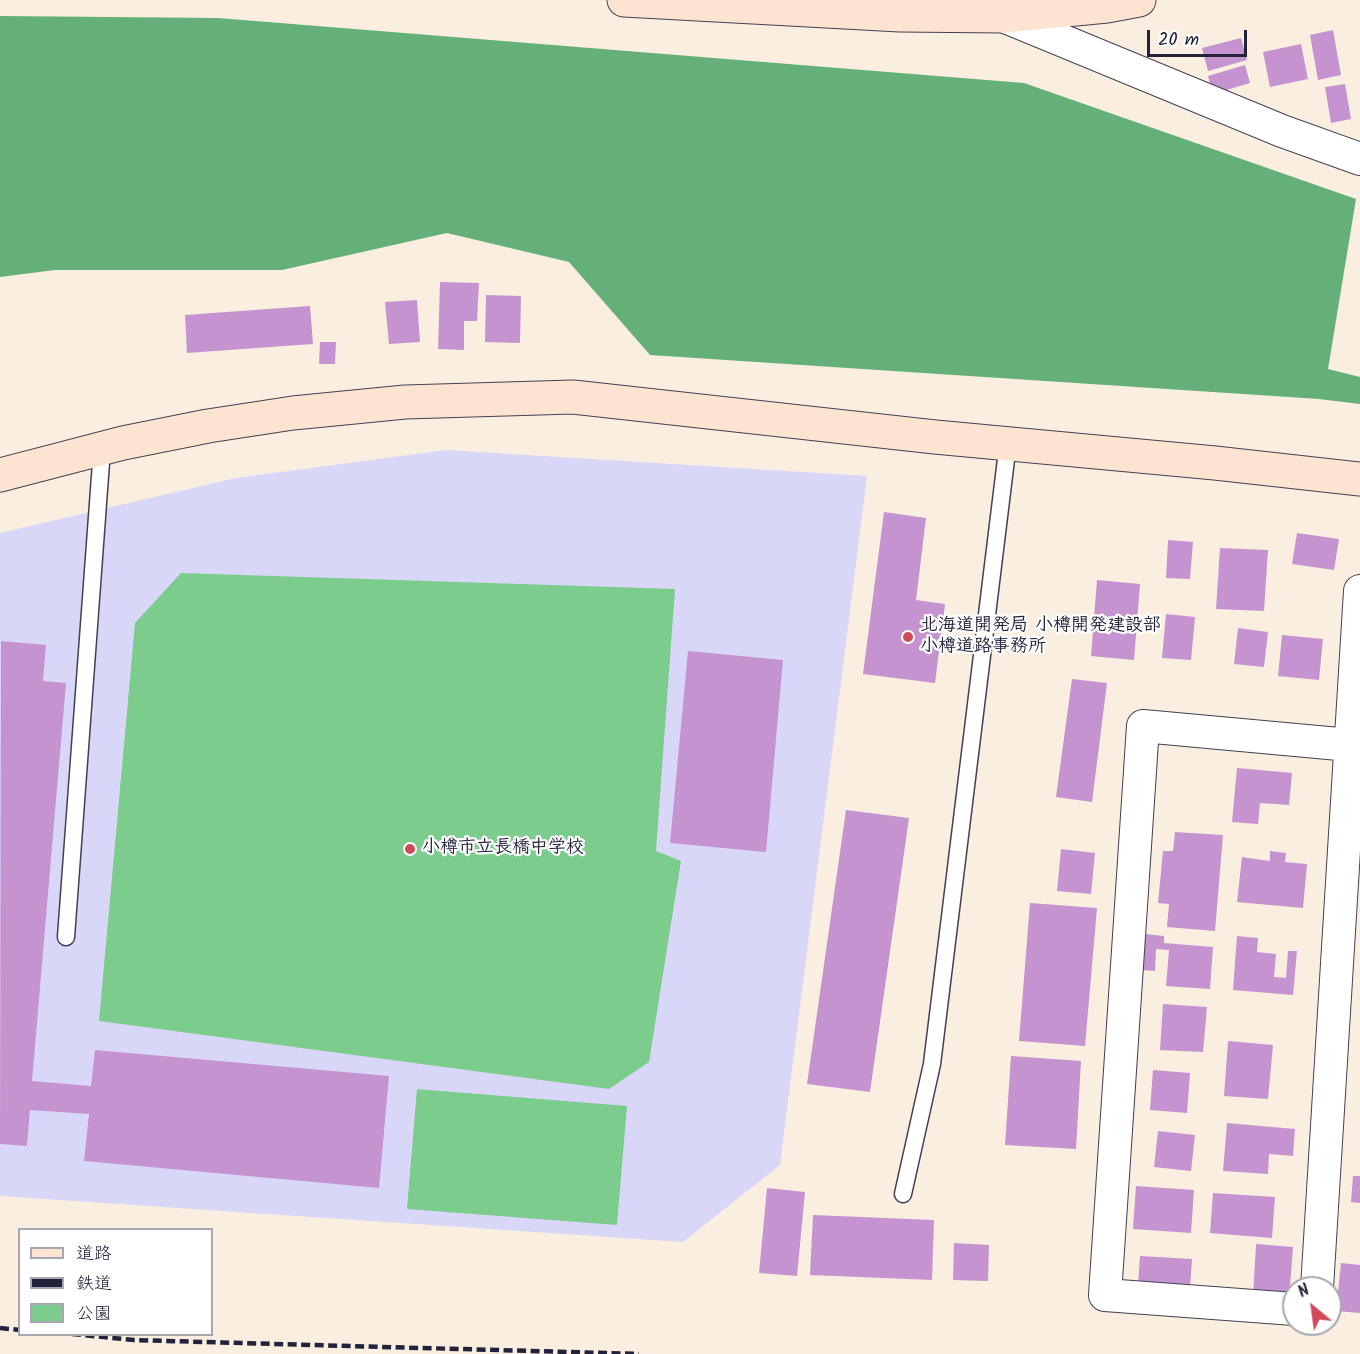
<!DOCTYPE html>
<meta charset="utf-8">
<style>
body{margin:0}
#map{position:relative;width:1360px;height:1354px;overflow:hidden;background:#f9eedf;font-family:Kalam,"Klee One",sans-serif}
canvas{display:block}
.legend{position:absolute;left:18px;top:1228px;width:195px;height:108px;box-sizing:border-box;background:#fff;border:2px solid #a7a7b1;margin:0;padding:8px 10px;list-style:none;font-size:18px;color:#22223b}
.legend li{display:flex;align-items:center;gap:12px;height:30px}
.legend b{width:30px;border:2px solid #a7a7b1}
.north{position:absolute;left:1282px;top:1276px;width:60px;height:60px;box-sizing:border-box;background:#fff;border:2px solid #a7a7b1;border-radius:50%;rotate:331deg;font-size:16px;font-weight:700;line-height:24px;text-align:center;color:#22223b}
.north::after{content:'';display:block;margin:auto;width:21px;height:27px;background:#d1495b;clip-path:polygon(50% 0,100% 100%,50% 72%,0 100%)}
.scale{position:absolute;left:1147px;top:30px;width:100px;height:27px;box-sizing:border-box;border:3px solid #22223b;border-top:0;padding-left:8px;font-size:18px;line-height:21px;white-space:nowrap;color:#22223b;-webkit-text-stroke:4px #fff;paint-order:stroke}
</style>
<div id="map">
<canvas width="1360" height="1354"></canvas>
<ul class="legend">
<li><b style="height:8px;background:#fde4d1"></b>道路</li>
<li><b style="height:8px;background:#22223b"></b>鉄道</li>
<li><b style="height:16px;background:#7ccc8d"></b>公園</li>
</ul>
<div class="north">N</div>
<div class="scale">20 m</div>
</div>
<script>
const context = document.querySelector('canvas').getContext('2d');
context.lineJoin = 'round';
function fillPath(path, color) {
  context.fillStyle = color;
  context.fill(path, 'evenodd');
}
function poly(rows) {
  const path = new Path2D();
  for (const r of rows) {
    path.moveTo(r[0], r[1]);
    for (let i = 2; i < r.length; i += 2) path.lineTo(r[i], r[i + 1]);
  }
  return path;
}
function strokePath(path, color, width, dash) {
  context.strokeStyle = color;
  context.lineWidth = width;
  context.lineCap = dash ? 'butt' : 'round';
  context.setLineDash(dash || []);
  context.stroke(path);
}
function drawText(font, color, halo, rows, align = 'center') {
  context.font = font + ' Kalam,"Klee One",sans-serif';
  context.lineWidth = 4.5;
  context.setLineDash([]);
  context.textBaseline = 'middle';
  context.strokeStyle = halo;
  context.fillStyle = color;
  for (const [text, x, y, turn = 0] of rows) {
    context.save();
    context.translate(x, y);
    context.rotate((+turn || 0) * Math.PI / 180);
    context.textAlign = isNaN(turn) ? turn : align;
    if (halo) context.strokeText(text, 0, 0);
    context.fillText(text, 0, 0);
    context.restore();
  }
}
fillPath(poly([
 [446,450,867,476,780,1165,683,1242,0,1196,0,533,236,478]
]), '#d9d7f7');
fillPath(poly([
 [181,573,675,589,656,851,681,861,649,1062,609,1089,99,1021,135,623],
 [417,1089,627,1106,617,1225,407,1209]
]), '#7ccc8d');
fillPath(poly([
 [0,16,218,18,1024,83,1356,199,1328,369,1360,377,1360,404,1319,399,650,355,569,262,447,233,282,270,55,270,0,277]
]), '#65b078');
fillPath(poly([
 [1333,30,1341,75,1318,80,1310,35],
 [1241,38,1247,60,1208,71,1202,48],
 [1301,44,1308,79,1270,87,1263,52],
 [1245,65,1250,83,1213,94,1208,76],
 [1345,84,1351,119,1331,123,1325,87],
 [440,282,479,283,477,321,464,321,464,350,438,349],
 [486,295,521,296,520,343,485,342],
 [417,300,420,342,389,344,385,302],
 [310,306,313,344,187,353,185,315],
 [320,342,336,342,335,364,319,364],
 [884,512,926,518,916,600,945,604,935,683,863,674],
 [1297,533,1339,539,1334,570,1292,564],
 [1168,540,1193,542,1190,579,1166,578],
 [1220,548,1268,550,1264,611,1216,609],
 [1097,580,1140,584,1134,660,1091,656],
 [1166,614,1195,617,1191,660,1162,658],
 [1238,628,1268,632,1264,667,1234,664],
 [1282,635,1323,639,1319,680,1278,676],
 [1,641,46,645,43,681,66,683,32,1081,91,1086,95,1050,389,1076,379,1188,84,1161,89,1114,30,1110,27,1146,0,1144],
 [688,651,783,660,766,852,670,843],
 [1072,679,1107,683,1092,802,1056,797],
 [1237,768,1292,773,1289,805,1260,803,1258,824,1232,822],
 [846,810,909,818,870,1092,807,1084],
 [1175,832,1223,835,1215,931,1167,927,1169,904,1158,903,1163,851,1173,851],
 [1061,849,1095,853,1091,894,1057,891],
 [1270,851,1286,853,1285,862,1307,864,1303,908,1237,902,1242,857,1270,861],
 [1030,903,1097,908,1085,1046,1019,1041],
 [1145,934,1164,936,1164,943,1213,947,1210,989,1166,986,1169,950,1156,949,1155,971,1141,970],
 [1237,936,1258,938,1257,952,1276,954,1274,977,1286,978,1288,951,1297,951,1293,995,1233,990],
 [1163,1004,1207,1007,1203,1052,1160,1050],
 [1228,1041,1273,1045,1268,1099,1224,1096],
 [1011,1056,1081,1061,1076,1149,1005,1145],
 [1153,1070,1190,1073,1187,1113,1150,1110],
 [1227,1123,1295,1129,1293,1156,1269,1154,1268,1174,1223,1171],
 [1158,1131,1195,1135,1191,1171,1154,1167],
 [1353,1176,1360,1176,1360,1203,1351,1202],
 [1136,1186,1194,1190,1191,1233,1133,1229],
 [767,1188,805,1192,797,1276,759,1273],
 [1213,1193,1275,1197,1272,1238,1210,1233],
 [813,1215,934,1220,932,1280,810,1275],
 [954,1243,989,1245,988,1281,953,1280],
 [1256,1244,1293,1247,1289,1299,1253,1297],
 [1140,1256,1192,1259,1190,1288,1138,1285],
 [1341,1263,1360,1265,1360,1313,1336,1311]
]), '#c594d0');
const lane = poly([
 [66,937,102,449],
 [903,1194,932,1064,1008,443]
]);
const street = poly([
 [1003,16,1282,131,1360,159],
 [1317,1288,1360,591],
 [1294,1309,1105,1295,1143,726,1350,745]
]);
const secondary = poly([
 [624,0,900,15,1003,16,1107,6,1139,0],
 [0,475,123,443,208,426,293,413,405,402,573,397,935,437,1215,463,1360,479]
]);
strokePath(lane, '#424154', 19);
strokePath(street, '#424154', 34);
strokePath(secondary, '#424154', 35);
strokePath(lane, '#fff', 16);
strokePath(street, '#fff', 32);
strokePath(secondary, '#fde4d1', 33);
strokePath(poly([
 [0,1328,20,1330],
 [72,1334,134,1340,639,1354]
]), '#22223b', 4.5, [9, 4.5]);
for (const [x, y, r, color] of [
 [908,637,6,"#d1495b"],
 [410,849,6,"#d1495b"]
]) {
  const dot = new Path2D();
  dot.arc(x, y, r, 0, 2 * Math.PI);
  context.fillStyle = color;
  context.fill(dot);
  strokePath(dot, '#fff', 2);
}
drawText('bold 18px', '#22223b', '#fff', [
 ["北海道開発局 小樽開発建設部",920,627],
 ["小樽道路事務所",920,648],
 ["小樽市立長橋中学校",422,849]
], 'left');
</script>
